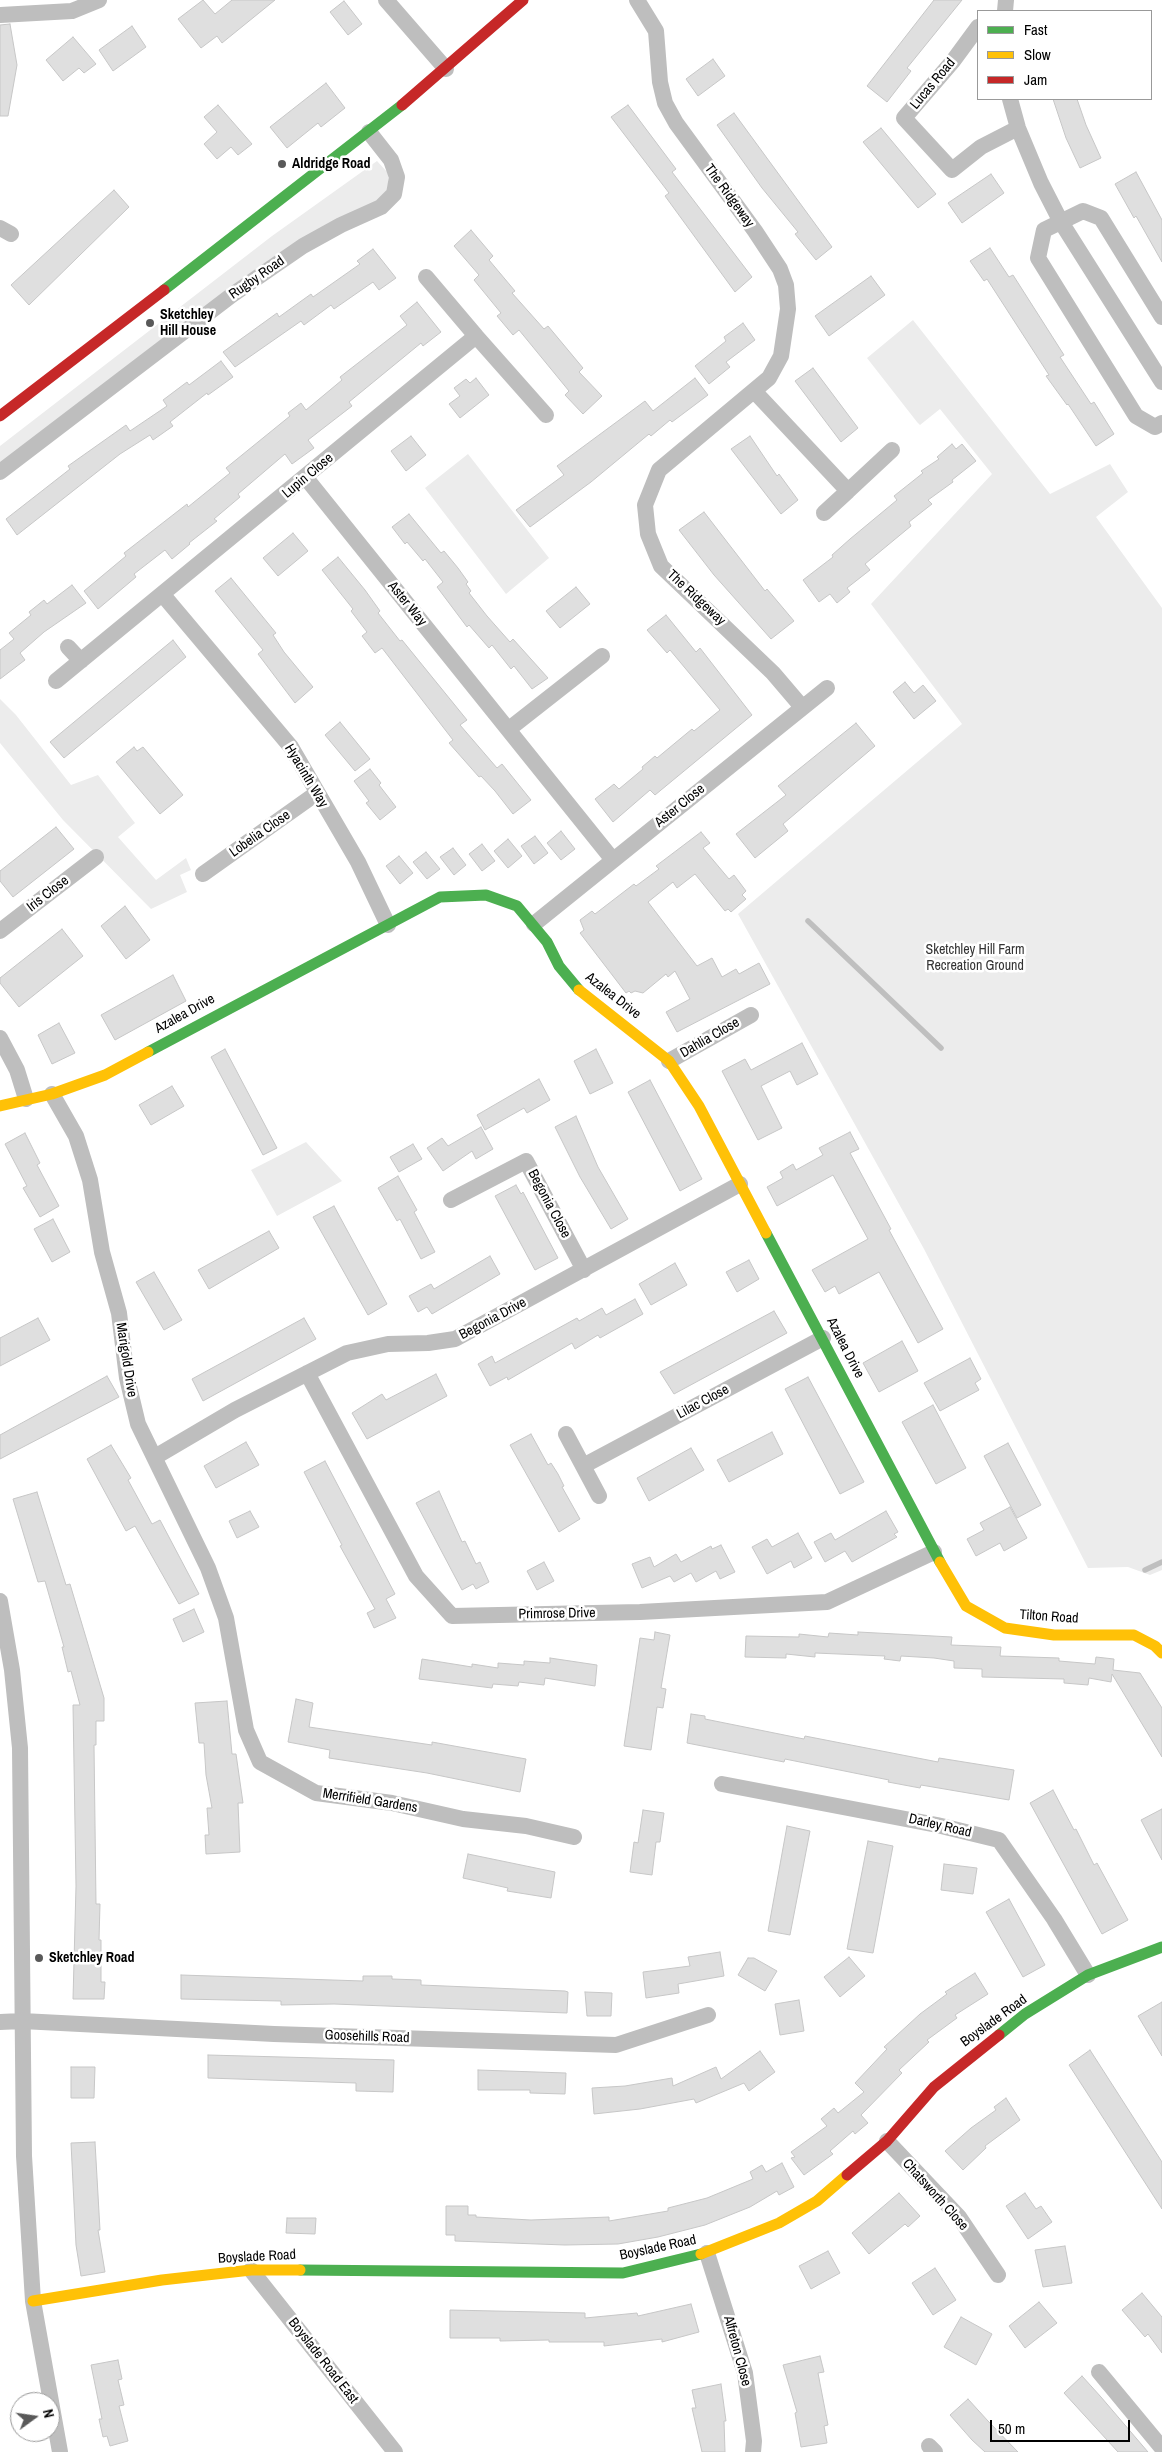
<!DOCTYPE html>
<style>
body{margin:0}
#map{position:relative;width:1162px;height:2452px;overflow:hidden;background:#fff;font-family:"Archivo Narrow",sans-serif}
canvas{display:block}
.legend{position:absolute;left:977px;top:10px;width:175px;height:90px;box-sizing:border-box;background:#fff;border:1px solid #999;margin:0;padding:6px 9px;list-style:none;font-size:15px;color:#000}
.legend li{display:flex;align-items:center;gap:10px;height:25px}
.legend b{width:25px;border:1px solid #999}
.north{position:absolute;left:10px;top:2392px;width:50px;height:50px;box-sizing:border-box;background:#fff;border:1px solid #999;border-radius:50%;rotate:76deg;font-size:14px;font-weight:700;line-height:20px;text-align:center;color:#000}
.north::after{content:'';display:block;margin:auto;width:18px;height:22px;background:#595959;clip-path:polygon(50% 0,100% 100%,50% 72%,0 100%)}
.scale{position:absolute;left:990px;top:2420px;width:140px;height:22px;box-sizing:border-box;border:2px solid #000;border-top:0;padding-left:6px;font-size:15px;line-height:18px;white-space:nowrap;color:#000;-webkit-text-stroke:4px #fff;paint-order:stroke}
</style>
<div id="map">
<canvas width="1162" height="2452"></canvas>
<ul class="legend">
<li><b style="height:6px;background:#4caf50"></b>Fast</li>
<li><b style="height:6px;background:#ffc107"></b>Slow</li>
<li><b style="height:6px;background:#c62828"></b>Jam</li>
</ul>
<div class="north">N</div>
<div class="scale">50 m</div>
</div>
<script>
const context = document.querySelector('canvas').getContext('2d');
context.lineJoin = 'round';
function fillPath(path, color) {
  context.fillStyle = color;
  context.fill(path, 'evenodd');
}
function poly(rows) {
  const path = new Path2D();
  for (const r of rows) {
    path.moveTo(r[0], r[1]);
    for (let i = 2; i < r.length; i += 2) path.lineTo(r[i], r[i + 1]);
  }
  return path;
}
function strokePath(path, color, width, dash) {
  context.strokeStyle = color;
  context.lineWidth = width;
  context.lineCap = dash ? 'butt' : 'round';
  context.setLineDash(dash || []);
  context.stroke(path);
}
function drawText(font, color, halo, rows, align = 'center') {
  context.font = font + ' "Archivo Narrow",sans-serif';
  context.lineWidth = 5;
  context.setLineDash([]);
  context.textBaseline = 'middle';
  context.strokeStyle = halo;
  context.fillStyle = color;
  for (const [text, x, y, turn = 0] of rows) {
    context.save();
    context.translate(x, y);
    context.rotate((+turn || 0) * Math.PI / 180);
    context.textAlign = isNaN(turn) ? turn : align;
    if (halo) context.strokeText(text, 0, 0);
    context.fillText(text, 0, 0);
    context.restore();
  }
}
fillPath(poly([
 [377,161,389,174,387,196,360,212,0,468,0,446,272,236],
 [913,320,1050,494,1110,464,1128,492,1096,517,1162,608,1162,1570,1150,1575,1128,1567,1088,1568,924,1249,738,914,962,724,871,604,992,474,940,409,920,425,917,422,867,358],
 [468,454,549,558,506,594,425,488],
 [0,699,16,715,71,785,98,775,135,823,118,837,156,880,186,858,191,870,180,875,187,892,151,909,63,820,0,743],
 [306,1142,342,1181,277,1216,251,1170]
]), '#ececec');
strokePath(poly([
 [808,921,941,1048],
 [1145,1570,1162,1562]
]), '#bfbfbf', 5.5);
const building = poly([
 [203,0,215,14,232,0,275,0,222,43,217,36,201,48,178,19,203,0],
 [934,0,962,0,907,68,911,71,887,102,867,86,934,0],
 [344,1,362,24,348,35,330,12,344,1],
 [10,24,17,65,8,116,0,116,0,25,10,24],
 [132,26,146,47,113,71,99,50,132,26],
 [73,37,96,64,84,73,79,68,63,81,46,60,73,37],
 [713,59,725,76,698,96,686,79,713,59],
 [326,83,345,108,321,127,318,123,287,148,270,127,326,83],
 [1053,99,1077,99,1086,125,1101,158,1080,168,1066,138,1053,99],
 [218,105,252,144,238,155,231,147,217,159,204,144,217,132,204,117,218,105],
 [628,105,676,169,672,172,752,277,735,292,665,196,669,193,611,117,628,105],
 [734,113,832,247,816,260,795,234,798,232,762,188,717,125,734,113],
 [881,128,936,194,918,208,863,142,881,128],
 [1136,172,1162,220,1162,262,1136,216,1134,218,1115,184,1136,172],
 [991,174,1004,193,962,223,948,203,991,174],
 [114,190,129,207,29,305,11,285,114,190],
 [471,230,493,256,489,260,515,291,512,293,544,329,548,326,583,368,579,372,602,396,583,414,565,395,569,391,519,330,513,335,497,316,501,313,474,280,479,275,454,246,471,230],
 [990,248,1009,277,1013,275,1064,355,1060,357,1091,404,1094,402,1114,434,1096,446,1068,404,1067,405,1046,376,1049,375,987,279,984,281,970,261,990,248],
 [373,249,396,278,379,290,373,282,334,309,331,305,304,325,301,321,235,367,223,352,277,313,279,317,311,294,313,297,360,264,357,261,373,249],
 [871,276,885,295,829,336,815,316,871,276],
 [417,302,441,332,423,346,421,343,349,402,352,406,308,440,314,448,292,464,285,454,238,494,240,497,214,519,217,521,189,543,190,544,172,559,165,550,134,574,136,577,98,609,84,591,126,556,124,553,187,504,188,507,230,473,226,468,290,416,288,413,301,403,306,410,342,380,340,377,407,325,400,316,417,302],
 [743,323,755,340,726,362,730,367,709,384,695,366,726,341,724,337,743,323],
 [221,361,233,377,208,395,207,393,170,422,173,426,153,440,150,435,120,454,17,535,6,519,70,469,68,466,126,425,130,431,167,406,163,400,187,382,189,385,221,361],
 [813,368,858,428,841,442,795,381,813,368],
 [476,378,489,395,460,418,449,404,460,396,454,388,466,379,470,383,476,378],
 [695,378,708,395,672,422,670,420,651,436,649,434,591,482,530,527,516,510,564,475,557,466,645,401,653,411,695,378],
 [411,436,426,455,406,471,391,451,411,436],
 [750,436,777,476,779,474,798,500,781,514,731,449,750,436],
 [952,444,956,449,962,444,976,461,952,480,953,482,928,500,932,504,909,522,911,526,865,564,870,570,847,588,850,592,837,603,830,594,819,602,803,580,833,557,832,555,850,539,897,500,894,496,923,473,921,471,939,459,937,457,952,444],
 [704,512,765,591,767,589,794,621,771,639,714,575,679,530,704,512],
 [409,514,441,553,444,551,458,568,468,582,466,584,471,591,469,593,487,616,510,642,513,639,548,678,532,689,514,666,511,669,492,645,489,648,469,625,467,627,437,587,443,582,425,559,423,561,407,542,405,544,392,527,409,514],
 [293,533,308,551,278,576,263,558,293,533],
 [338,557,365,590,380,611,378,613,400,641,402,640,467,720,460,725,497,768,502,764,531,800,513,814,495,791,481,776,479,777,449,743,453,740,382,648,375,653,362,636,367,632,351,611,353,609,322,570,338,557],
 [231,578,276,633,273,635,284,652,313,687,295,703,258,654,263,650,215,591,231,578],
 [72,585,86,603,44,632,20,653,25,660,0,679,0,650,14,639,9,633,31,615,29,612,44,600,47,604,72,585],
 [576,587,590,604,560,628,546,611,576,587],
 [666,615,696,652,700,648,752,715,655,795,650,790,613,822,595,799,614,784,619,789,643,769,642,767,648,762,655,756,657,758,692,729,694,731,720,710,670,650,667,653,647,630,666,615],
 [173,640,186,657,64,758,50,742,173,640],
 [905,682,914,693,923,685,936,701,914,719,893,692,905,682],
 [340,722,370,759,355,771,325,735,340,722],
 [856,723,875,746,783,824,788,831,755,858,736,834,786,795,778,786,856,723],
 [134,747,137,751,143,747,183,795,160,814,116,762,134,747],
 [370,769,381,783,379,785,396,807,380,820,366,803,369,801,354,781,370,769],
 [56,827,74,849,13,897,0,881,0,871,56,827],
 [561,831,575,849,561,860,547,843,561,831],
 [701,832,710,843,703,848,729,879,734,875,746,891,742,895,746,899,731,912,728,909,725,911,695,874,677,888,673,882,648,902,697,966,712,958,722,977,736,969,739,974,759,963,770,984,677,1032,666,1012,690,999,675,971,668,977,666,974,643,993,635,991,631,993,629,991,626,993,580,933,584,930,580,920,592,911,595,914,634,884,636,886,659,869,656,866,701,832],
 [535,836,548,853,534,864,521,846,535,836],
 [508,839,522,856,508,868,494,851,508,839],
 [482,844,495,861,482,871,469,854,482,844],
 [453,848,466,865,454,875,440,857,453,848],
 [426,852,440,869,427,879,413,862,426,852],
 [399,856,413,873,400,884,386,866,399,856],
 [125,906,150,940,126,959,101,926,125,906],
 [62,929,83,956,19,1007,0,983,0,978,62,929],
 [173,975,186,1001,115,1040,101,1015,173,975],
 [59,1023,75,1053,52,1064,38,1035,59,1023],
 [802,1043,818,1074,797,1085,790,1071,761,1086,782,1128,758,1140,722,1071,745,1059,751,1070,802,1043],
 [225,1049,277,1148,263,1155,211,1057,225,1049],
 [596,1049,613,1083,590,1094,574,1061,596,1049],
 [539,1079,550,1100,527,1113,524,1108,485,1130,477,1115,539,1079],
 [650,1080,702,1179,680,1191,628,1092,650,1080],
 [172,1086,184,1106,151,1125,139,1105,172,1086],
 [576,1116,598,1167,628,1219,611,1229,580,1177,555,1127,576,1116],
 [481,1127,493,1149,476,1159,472,1151,443,1171,427,1148,442,1138,448,1146,481,1127],
 [850,1132,859,1149,850,1153,891,1229,889,1230,943,1329,918,1343,879,1272,839,1294,835,1286,825,1292,812,1270,868,1239,833,1175,777,1206,767,1187,783,1178,780,1172,793,1164,796,1170,823,1155,819,1148,850,1132],
 [25,1133,40,1163,37,1165,59,1206,40,1217,23,1188,27,1186,5,1144,25,1133],
 [413,1144,422,1159,399,1172,390,1157,413,1144],
 [398,1176,417,1210,414,1212,435,1252,421,1259,400,1219,397,1221,378,1188,398,1176],
 [516,1185,521,1194,523,1192,558,1258,535,1270,495,1196,516,1185],
 [334,1206,387,1304,368,1315,313,1217,334,1206],
 [53,1219,70,1252,52,1262,34,1229,53,1219],
 [269,1231,279,1248,209,1289,198,1270,269,1231],
 [490,1256,500,1274,432,1314,427,1307,418,1312,409,1296,431,1284,434,1289,490,1256],
 [749,1260,759,1279,737,1292,726,1272,749,1260],
 [675,1263,687,1285,651,1305,639,1284,675,1263],
 [154,1272,182,1320,164,1330,136,1282,154,1272],
 [635,1299,643,1314,600,1338,598,1335,575,1349,572,1343,508,1380,507,1377,490,1386,478,1364,492,1356,495,1363,577,1318,579,1321,602,1308,606,1315,635,1299],
 [774,1311,787,1333,674,1394,660,1372,774,1311],
 [38,1318,50,1340,0,1366,0,1338,38,1318],
 [304,1318,316,1339,203,1401,192,1379,304,1318],
 [902,1341,918,1371,879,1392,863,1363,902,1341],
 [970,1358,981,1379,975,1383,979,1390,940,1411,924,1383,970,1358],
 [436,1374,447,1396,367,1439,352,1413,382,1394,386,1400,436,1374],
 [107,1376,119,1397,0,1459,0,1435,107,1376],
 [808,1377,864,1482,840,1494,785,1389,808,1377],
 [933,1405,966,1468,936,1484,902,1422,933,1405],
 [772,1432,783,1454,729,1482,717,1460,772,1432],
 [531,1434,548,1465,551,1463,558,1474,564,1486,562,1487,580,1519,559,1532,510,1445,531,1434],
 [246,1442,259,1465,216,1488,204,1466,246,1442],
 [1008,1443,1041,1505,1017,1518,984,1456,1008,1443],
 [111,1445,131,1478,128,1480,152,1524,160,1520,199,1594,179,1604,135,1526,126,1531,87,1459,111,1445],
 [691,1448,704,1470,649,1501,637,1478,691,1448],
 [325,1461,395,1594,386,1599,396,1618,374,1628,367,1613,375,1609,340,1546,342,1545,304,1472,325,1461],
 [439,1491,462,1542,465,1541,476,1564,480,1562,489,1582,476,1589,473,1584,462,1590,416,1503,439,1491],
 [37,1492,66,1585,70,1584,104,1698,104,1721,96,1721,96,1745,94,1745,96,1904,100,1904,99,1940,101,1940,101,1982,105,1982,104,1999,73,1999,76,1886,73,1705,80,1705,71,1671,68,1672,62,1647,64,1647,45,1581,38,1582,13,1499,37,1492],
 [1010,1507,1027,1538,1004,1551,1000,1543,976,1556,967,1539,984,1530,980,1523,1010,1507],
 [250,1511,259,1527,237,1538,229,1521,250,1511],
 [886,1511,898,1532,894,1534,897,1537,852,1562,845,1551,825,1562,814,1542,831,1533,835,1540,886,1511],
 [798,1533,812,1558,794,1568,791,1561,767,1574,752,1547,767,1539,772,1547,798,1533],
 [721,1545,735,1572,720,1579,716,1571,696,1582,691,1573,674,1582,670,1576,642,1588,632,1564,650,1557,654,1567,676,1554,681,1562,711,1546,712,1549,721,1545],
 [544,1562,554,1581,537,1590,527,1571,544,1562],
 [194,1609,204,1632,183,1642,173,1619,194,1609],
 [655,1632,670,1635,661,1688,666,1689,663,1708,657,1707,651,1750,624,1746,640,1638,654,1640,655,1632],
 [858,1632,952,1637,951,1645,1001,1647,1000,1656,1059,1658,1059,1661,1095,1664,1096,1657,1114,1659,1113,1670,1140,1673,1162,1708,1162,1757,1112,1674,1111,1682,1089,1678,1088,1685,1064,1683,1064,1679,982,1677,982,1669,954,1668,954,1661,934,1658,901,1656,900,1661,884,1659,885,1656,815,1653,815,1657,786,1654,786,1658,745,1657,746,1636,799,1637,799,1634,828,1637,829,1633,858,1635,858,1632],
 [550,1658,597,1665,595,1686,545,1678,544,1685,519,1682,518,1686,493,1684,492,1688,419,1679,422,1659,472,1667,472,1664,498,1668,498,1663,524,1665,524,1661,550,1663,550,1658],
 [296,1699,313,1703,309,1727,432,1745,432,1742,526,1759,520,1792,427,1773,329,1758,330,1750,288,1742,296,1699],
 [227,1701,232,1754,236,1754,243,1803,238,1803,240,1852,206,1854,205,1835,209,1835,207,1808,212,1808,206,1775,204,1743,199,1743,195,1703,227,1701],
 [691,1714,705,1716,705,1719,804,1739,805,1736,938,1762,939,1758,1014,1770,1009,1800,921,1785,920,1788,888,1782,889,1780,785,1759,784,1762,687,1743,691,1714],
 [1053,1790,1074,1830,1076,1829,1094,1865,1097,1863,1128,1920,1102,1934,1030,1803,1053,1790],
 [1162,1809,1162,1860,1141,1820,1162,1809],
 [643,1810,664,1813,660,1842,656,1842,652,1875,630,1872,634,1842,638,1843,643,1810],
 [787,1826,810,1831,790,1935,768,1931,787,1826],
 [868,1841,893,1846,873,1953,847,1949,868,1841],
 [468,1854,555,1872,551,1898,507,1891,508,1888,463,1878,468,1854],
 [944,1864,977,1868,973,1894,941,1890,944,1864],
 [1009,1899,1045,1965,1023,1977,986,1912,1009,1899],
 [720,1952,724,1976,678,1984,679,1993,646,1998,643,1972,690,1966,688,1957,720,1952],
 [849,1957,865,1976,840,1997,824,1977,849,1957],
 [748,1958,754,1958,777,1971,765,1991,738,1975,748,1958],
 [975,1973,988,1994,955,2015,957,2018,927,2040,929,2042,899,2070,902,2073,861,2115,868,2123,855,2134,853,2131,830,2151,833,2154,804,2175,791,2158,795,2157,791,2152,827,2126,821,2119,834,2108,838,2113,864,2092,855,2083,887,2049,884,2047,920,2014,947,1994,945,1992,975,1973],
 [181,1975,363,1981,363,1976,392,1976,392,1979,421,1980,421,1985,565,1991,568,1992,567,2013,334,2004,281,2005,281,2001,181,1999,181,1975],
 [585,1992,612,1993,611,2016,587,2016,585,1992],
 [799,2000,804,2031,780,2035,775,2004,799,2000],
 [1162,2002,1162,2056,1138,2016,1162,2002],
 [1090,2050,1162,2162,1162,2209,1069,2065,1090,2050],
 [760,2051,775,2072,749,2091,744,2083,696,2103,694,2099,640,2109,594,2114,592,2088,625,2086,672,2078,673,2086,716,2067,721,2079,760,2051],
 [208,2055,394,2060,393,2092,356,2091,356,2083,208,2078,208,2055],
 [71,2067,95,2067,94,2098,71,2098,71,2067],
 [478,2070,566,2073,565,2094,530,2093,530,2090,478,2090,478,2070],
 [1006,2098,1020,2120,985,2146,986,2148,963,2170,945,2151,971,2128,996,2110,994,2107,1006,2098],
 [95,2142,100,2230,98,2230,105,2272,81,2276,76,2245,71,2143,95,2142],
 [782,2163,794,2187,779,2195,777,2191,750,2207,705,2225,658,2237,618,2244,565,2245,455,2241,455,2235,446,2235,446,2206,468,2206,468,2215,476,2215,476,2217,531,2220,609,2217,609,2221,668,2211,668,2208,707,2198,753,2179,750,2172,762,2165,766,2172,782,2163],
 [899,2193,920,2216,908,2227,905,2224,869,2254,852,2233,899,2193],
 [1025,2193,1036,2209,1041,2206,1052,2222,1028,2239,1006,2206,1025,2193],
 [287,2218,316,2218,315,2234,286,2233,287,2218],
 [1065,2246,1072,2283,1043,2287,1035,2250,1065,2246],
 [828,2251,840,2273,811,2289,799,2266,828,2251],
 [935,2268,956,2300,933,2315,912,2283,935,2268],
 [1142,2293,1162,2317,1162,2353,1148,2334,1145,2337,1122,2310,1142,2293],
 [1039,2302,1057,2323,1025,2348,1009,2326,1039,2302],
 [691,2304,699,2332,662,2342,662,2339,604,2346,604,2342,549,2342,549,2340,500,2341,500,2338,450,2338,450,2310,585,2313,585,2318,637,2313,638,2316,691,2304],
 [961,2317,992,2334,976,2365,944,2347,961,2317],
 [820,2356,824,2372,818,2373,828,2425,824,2426,827,2443,801,2447,795,2413,797,2412,783,2365,820,2356],
 [118,2360,122,2379,118,2380,124,2405,119,2406,128,2441,110,2446,107,2436,103,2437,99,2419,102,2419,91,2365,118,2360],
 [1082,2376,1101,2397,1148,2452,1118,2452,1064,2393,1082,2376],
 [721,2384,726,2421,724,2421,725,2452,702,2452,692,2408,696,2408,692,2390,721,2384],
 [968,2399,988,2421,1018,2452,985,2452,972,2440,950,2415,968,2399]
]);
fillPath(building, '#dfdfdf');
strokePath(building, '#c7c7c7', 1);
strokePath(poly([
 [386,0,446,69],
 [637,0,656,31,660,82,665,103,676,123,755,231,780,269,786,285,788,309,781,356,769,378,659,470,645,505,648,534,661,566,773,673,802,707],
 [1005,11,1006,0],
 [0,15,72,11,99,0],
 [978,27,953,61,904,118,952,170,981,147,1018,128],
 [1010,99,1018,128,1041,183,1061,222,1162,382],
 [0,228,11,234],
 [426,277,476,336],
 [1162,317,1101,218,1083,211,1044,230,1038,258,1136,416,1155,427,1162,423],
 [755,392,848,491,892,450],
 [0,472,232,295,303,246,341,225,381,207,394,194,397,177,391,160,369,132],
 [306,478,613,860],
 [824,513,848,491],
 [163,595,291,747,358,862,388,925],
 [68,647,81,661],
 [56,681,476,336,546,415],
 [509,729,602,656],
 [203,874,317,793],
 [534,924,827,688],
 [0,931,96,857],
 [0,1038,17,1070,26,1099],
 [669,1061,751,1015],
 [52,1094,76,1136,90,1180,102,1252,119,1313,127,1378,138,1424,208,1568,226,1618,246,1730,260,1762,316,1793,392,1803,463,1819,526,1826,574,1837],
 [451,1200,526,1161,584,1270],
 [307,1373,416,1576,452,1616,640,1612,827,1602,934,1552],
 [566,1434,599,1496],
 [155,1457,235,1410,347,1353,388,1344,428,1343,455,1339,740,1184],
 [583,1466,823,1338],
 [0,1601,12,1670,20,1748,24,2156,33,2301,60,2452],
 [722,1784,937,1825,999,1840,1054,1919,1088,1975],
 [0,2022,22,2021,274,2034,616,2045,708,2015],
 [887,2141,959,2217,998,2275],
 [707,2253,745,2373,754,2441,753,2452],
 [251,2270,395,2452],
 [1099,2372,1162,2448],
 [929,2446,935,2452]
]), '#bebebe', 16);
strokePath(poly([
 [164,290,402,105],
 [148,1052,440,897,486,895,517,906,547,942,559,966,579,990],
 [766,1233,940,1562],
 [999,2035,1025,2014,1088,1975,1162,1947],
 [300,2270,623,2273,701,2254]
]), '#4caf50', 11);
strokePath(poly([
 [579,990,669,1061,699,1106,766,1233],
 [0,1106,52,1094,105,1075,148,1052],
 [940,1562,966,1606,1005,1628,1054,1635,1134,1635,1155,1646,1162,1653],
 [701,2254,779,2223,817,2201,847,2175],
 [33,2301,162,2280,251,2270,300,2270]
]), '#ffc107', 11);
strokePath(poly([
 [402,105,523,0],
 [0,416,164,290],
 [847,2175,887,2141,934,2087,999,2035]
]), '#c62828', 11);
for (const [x, y, r, color] of [
 [282,164,5,"#595959"],
 [150,323,5,"#595959"],
 [39,1958,5,"#595959"]
]) {
  const dot = new Path2D();
  dot.arc(x, y, r, 0, 2 * Math.PI);
  context.fillStyle = color;
  context.fill(dot);
  strokePath(dot, '#fff', 2);
}
drawText('14px', '#000', '#fff', [
 ["Lucas Road",933,84,-50],
 ["The Ridgeway",729,196,54],
 ["Rugby Road",257,278,-35],
 ["Lupin Close",308,476,-40],
 ["The Ridgeway",696,598,43],
 ["Aster Way",407,604,51],
 ["Hyacinth Way",306,776,59],
 ["Aster Close",680,806,-39],
 ["Lobelia Close",260,834,-35],
 ["Iris Close",48,894,-38],
 ["Azalea Drive",613,996,38],
 ["Azalea Drive",185,1014,-29],
 ["Dahlia Close",710,1038,-30],
 ["Begonia Close",549,1204,62],
 ["Begonia Drive",493,1319,-28],
 ["Azalea Drive",845,1348,63],
 ["Marigold Drive",126,1360,81],
 ["Lilac Close",703,1402,-28],
 ["Primrose Drive",557,1614,-1],
 ["Tilton Road",1049,1617,4],
 ["Merrifield Gardens",370,1801,9],
 ["Darley Road",940,1826,13],
 ["Boyslade Road",994,2021,-36],
 ["Goosehills Road",367,2037,2],
 ["Chatsworth Close",935,2195,48],
 ["Boyslade Road",658,2248,-12],
 ["Boyslade Road",257,2257,-3],
 ["Alfreton Close",737,2351,75],
 ["Boyslade Road East",323,2361,52]
]);
drawText('bold 14px', '#000', '#fff', [
 ["Aldridge Road",292,164],
 ["Sketchley",160,315],
 ["Hill House",160,331],
 ["Sketchley Road",49,1958]
], 'left');
drawText('14px', '#333', '#fff', [
 ["Sketchley Hill Farm",975,950],
 ["Recreation Ground",975,966]
]);
</script>
